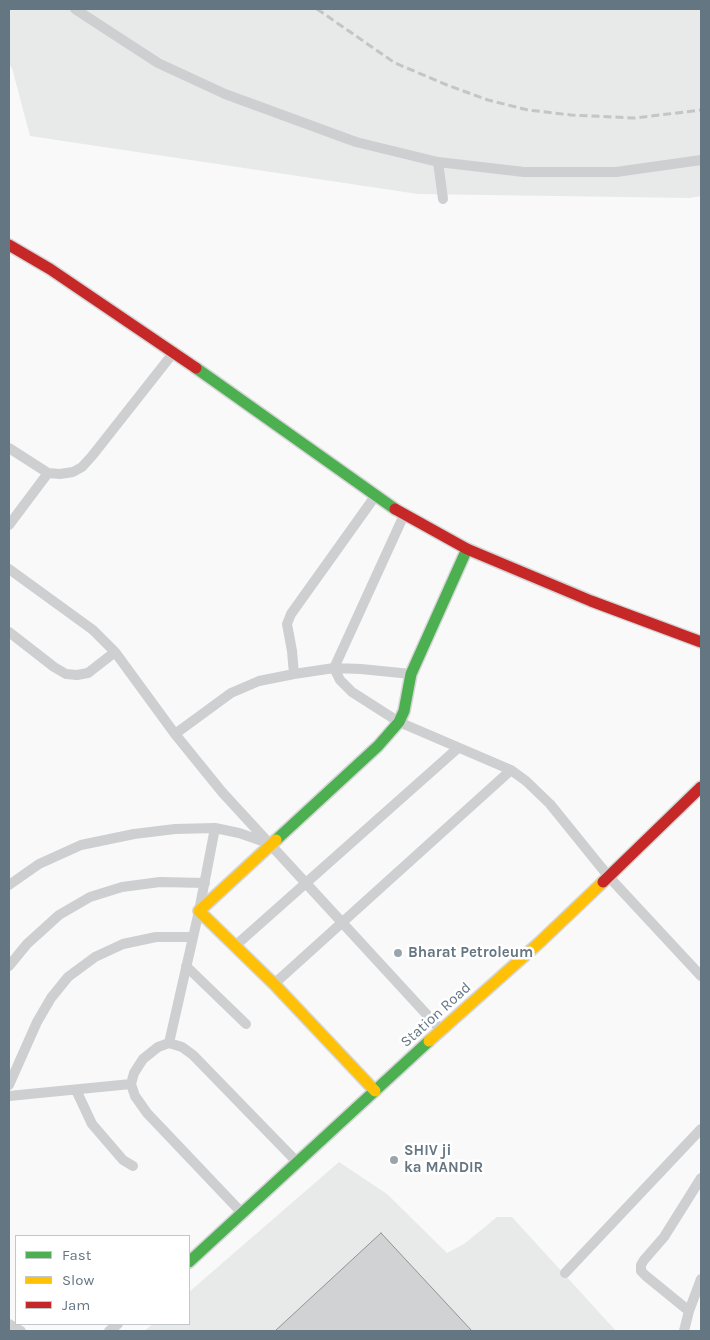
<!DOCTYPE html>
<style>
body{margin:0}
#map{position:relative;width:710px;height:1340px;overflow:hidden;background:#f9f9f9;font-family:Karla,sans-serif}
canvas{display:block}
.frame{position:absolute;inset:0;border:10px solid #657683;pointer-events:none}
.legend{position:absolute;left:15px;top:1235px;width:175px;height:90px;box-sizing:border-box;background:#fff;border:1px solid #c1c8cd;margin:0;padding:6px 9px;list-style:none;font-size:15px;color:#657683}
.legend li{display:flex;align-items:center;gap:10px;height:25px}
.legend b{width:25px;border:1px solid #c1c8cd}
</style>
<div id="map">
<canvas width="710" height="1340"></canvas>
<div class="frame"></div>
<ul class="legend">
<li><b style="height:6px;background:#4caf50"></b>Fast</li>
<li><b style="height:6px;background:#ffc107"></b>Slow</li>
<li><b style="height:6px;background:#c62828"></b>Jam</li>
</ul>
</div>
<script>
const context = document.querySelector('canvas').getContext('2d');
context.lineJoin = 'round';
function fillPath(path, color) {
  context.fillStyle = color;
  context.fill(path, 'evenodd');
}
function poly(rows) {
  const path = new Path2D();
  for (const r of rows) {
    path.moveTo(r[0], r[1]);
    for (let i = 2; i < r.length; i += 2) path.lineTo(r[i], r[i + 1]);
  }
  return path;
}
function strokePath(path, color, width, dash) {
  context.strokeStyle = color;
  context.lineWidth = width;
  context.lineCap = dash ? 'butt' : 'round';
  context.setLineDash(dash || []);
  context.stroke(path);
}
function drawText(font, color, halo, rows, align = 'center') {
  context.font = font + ' Karla,sans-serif';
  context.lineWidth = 5;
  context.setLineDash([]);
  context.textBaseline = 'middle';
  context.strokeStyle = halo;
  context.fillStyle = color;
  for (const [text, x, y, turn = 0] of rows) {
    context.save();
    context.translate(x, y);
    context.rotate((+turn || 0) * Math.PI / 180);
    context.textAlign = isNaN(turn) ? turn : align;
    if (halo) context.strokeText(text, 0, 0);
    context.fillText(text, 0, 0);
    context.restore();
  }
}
fillPath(poly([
 [9,9,701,9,701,196,690,198,418,194,30,136,12,68,9,65],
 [339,1162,387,1194,447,1253,464,1244,497,1217,512,1217,616,1331,144,1331,153,1324,189,1324,189,1292]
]), '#e8e9e9');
const building = poly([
 [381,1233,472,1331,275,1331,381,1233]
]);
fillPath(building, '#d0d2d3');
strokePath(building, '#929394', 1);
const fast = poly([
 [196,368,395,509],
 [276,840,378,746,399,722,404,711,411,674,467,549],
 [189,1262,429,1041]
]);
const slow = poly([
 [276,840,199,911,274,984,375,1091],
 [429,1041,540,942,603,882]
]);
const jam = poly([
 [9,245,50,269,196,368],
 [395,509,467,549,591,601,701,642],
 [603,882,701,787]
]);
strokePath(fast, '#d5d6d7', 14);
strokePath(slow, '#d5d6d7', 14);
strokePath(jam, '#d5d6d7', 14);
strokePath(poly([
 [75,9,158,63,225,94,356,142,438,162,524,172,616,172,701,160],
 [438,162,443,199],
 [9,448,48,473,60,474,73,472,82,467,92,456,174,352],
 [404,515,334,668,340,680,352,692,399,722,511,770,526,781,550,804,609,877,701,976],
 [9,525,48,473],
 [9,569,93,630,115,652,175,734,222,792,441,1030],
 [9,632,54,667,66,674,77,675,88,673,115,652],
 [294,674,292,651,287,624,291,614,376,495],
 [175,734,231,693,259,681,294,674,334,668,361,669,411,674],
 [9,885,39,864,81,845,134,834,175,829,215,828,239,833,268,843],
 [235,946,458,748],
 [9,966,27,944,59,915,90,897,122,887,160,882,205,883],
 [186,966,246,1024],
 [274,984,511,770],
 [169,1043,199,911,215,828],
 [9,1085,37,1022,51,998,68,977,95,957,123,944,156,937,192,937],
 [76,1090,92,1124,123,1160,133,1166],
 [9,1096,131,1084],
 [242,1213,147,1113,135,1096,131,1084,134,1073,143,1059,158,1047,169,1043,182,1047,193,1055,297,1162],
 [565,1273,701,1129],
 [689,1311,646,1276,641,1271,641,1265,644,1260,664,1237,701,1178],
 [9,1324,21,1331],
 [109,1331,118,1324],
 [684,1331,689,1311,701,1279]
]), '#cecfd0', 10);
strokePath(fast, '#4caf50', 11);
strokePath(slow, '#ffc107', 11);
strokePath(jam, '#c62828', 11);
strokePath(poly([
 [317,9,395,63,447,85,488,100,528,110,571,115,635,118,701,110]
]), '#c3c5c6', 3, [8, 4]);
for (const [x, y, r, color] of [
 [398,953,5,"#99a4ac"],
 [394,1160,5,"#99a4ac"]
]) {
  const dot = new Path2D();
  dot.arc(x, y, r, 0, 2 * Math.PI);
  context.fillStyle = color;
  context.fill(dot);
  strokePath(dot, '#fff', 2);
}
drawText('bold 15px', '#657683', '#fff', [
 ["Bharat Petroleum",408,953],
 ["SHIV ji",404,1151],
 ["ka MANDIR",404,1168]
], 'left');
drawText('15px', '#657683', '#fff', [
 ["Station Road",436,1015,-42]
]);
</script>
